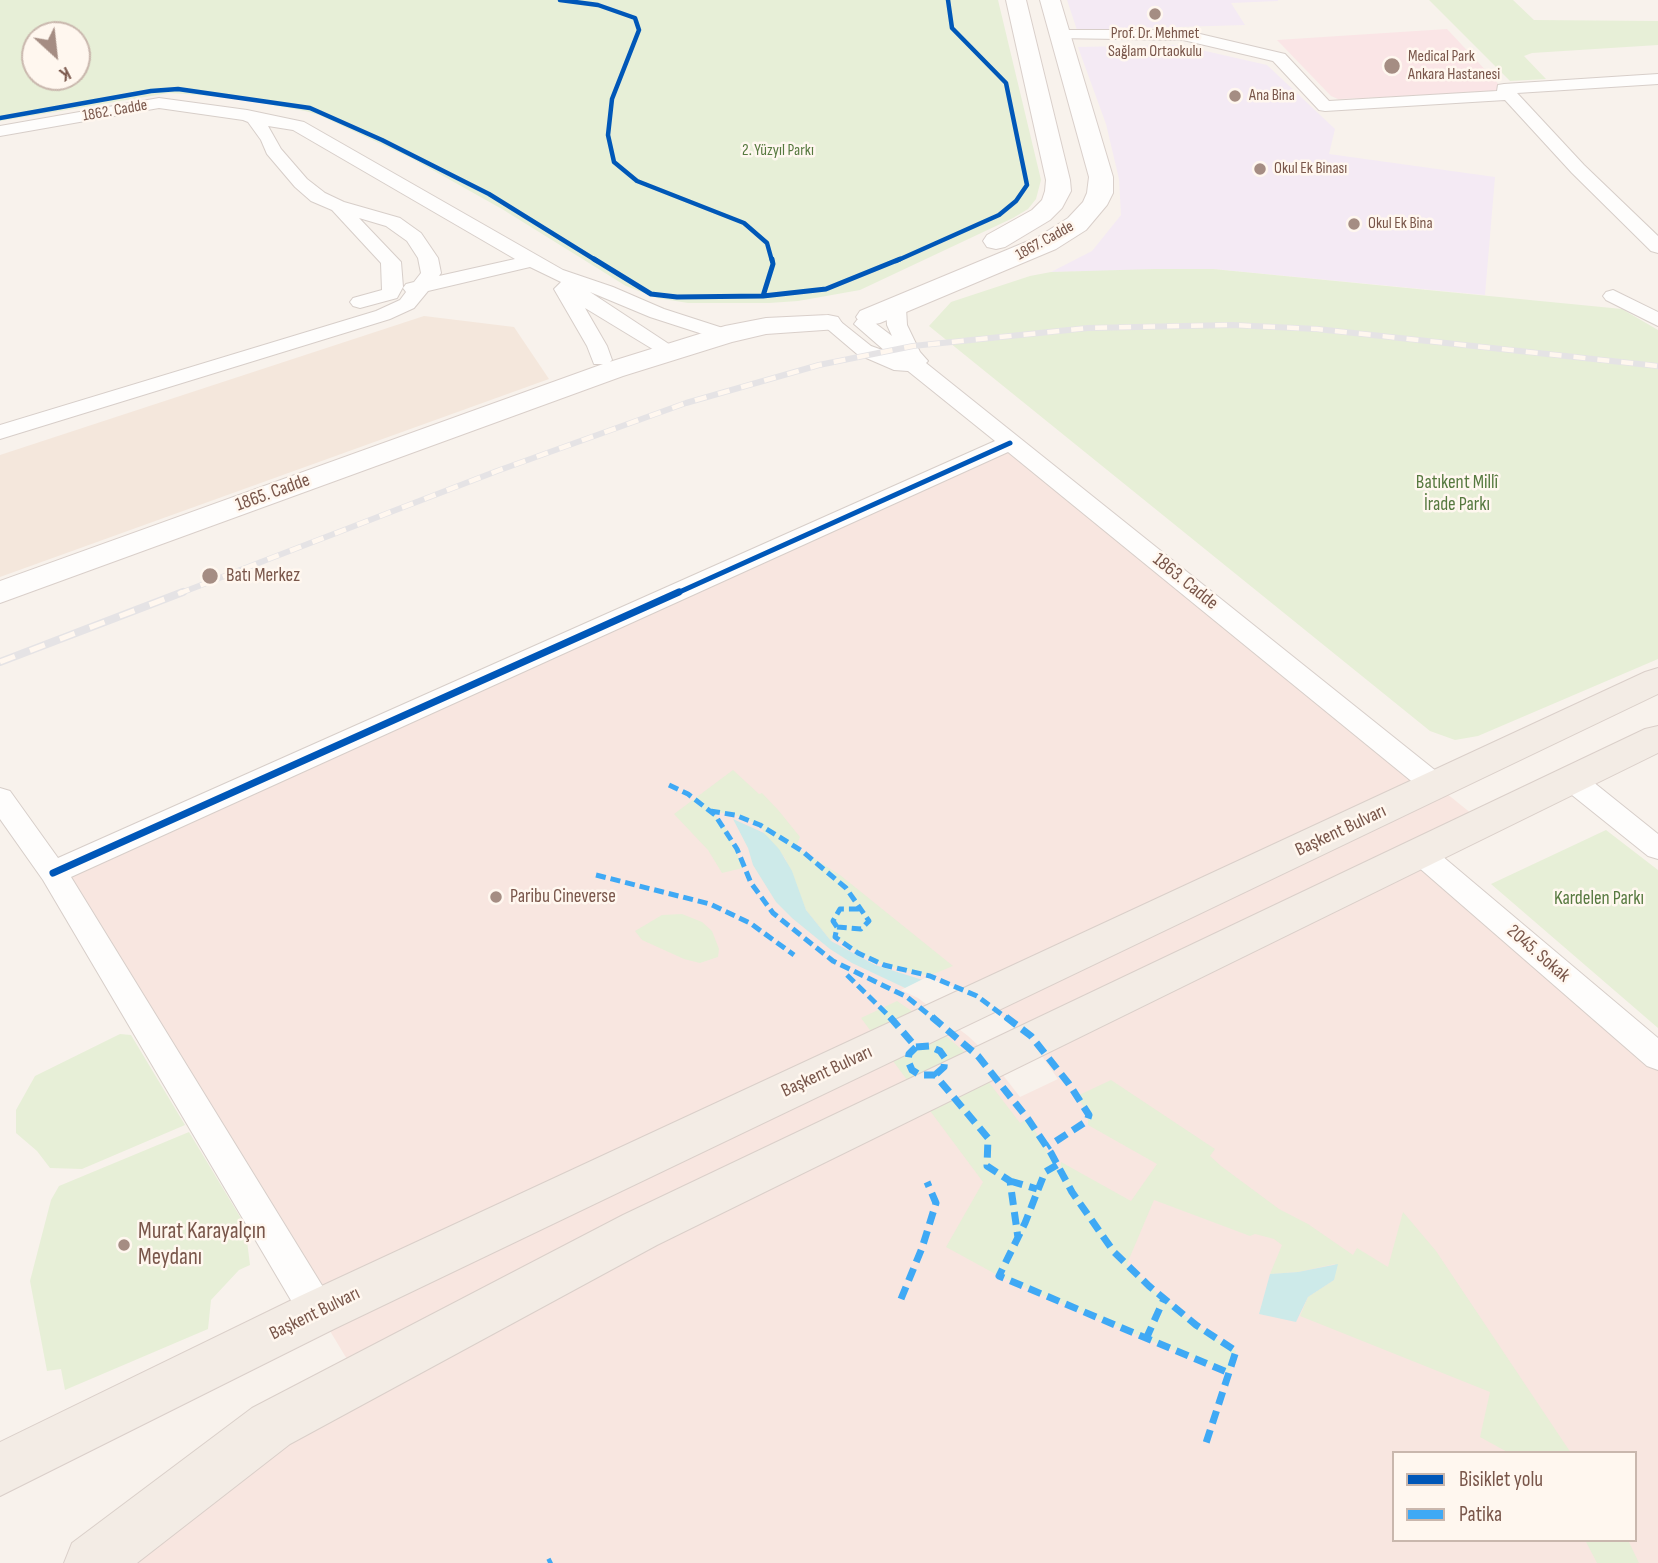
<!DOCTYPE html>
<meta charset="utf-8">
<style>
body{margin:0}
#map{position:relative;width:1658px;height:1563px;overflow:hidden;background:#f8f2ec;font-family:"Sofia Sans Condensed",sans-serif}
canvas{display:block}
.legend{position:absolute;left:1392px;top:1451px;width:245px;height:91px;box-sizing:border-box;background:#fff7ef;border:2px solid #c9b7ad;margin:0;padding:9px 12px;list-style:none;font-size:21px;color:#79564a}
.legend li{display:flex;align-items:center;gap:14px;height:35px}
.legend b{width:35px;border:2px solid #c9b7ad}
.north{position:absolute;left:21px;top:21px;width:70px;height:70px;box-sizing:border-box;background:#fff7ef;border:2px solid #c9b7ad;border-radius:50%;rotate:153deg;font-size:19px;font-weight:700;line-height:28px;text-align:center;color:#79564a}
.north::after{content:'';display:block;margin:auto;width:24px;height:32px;background:#a58d83;clip-path:polygon(50% 0,100% 100%,50% 72%,0 100%)}
</style>
<div id="map">
<canvas width="1658" height="1563"></canvas>
<ul class="legend">
<li><b style="height:9px;background:#0057b8"></b>Bisiklet yolu</li>
<li><b style="height:9px;background:#3fa9f5"></b>Patika</li>
</ul>
<div class="north">K</div>
</div>
<script>
const context = document.querySelector('canvas').getContext('2d');
context.lineJoin = 'round';
function fillPath(path, color) {
  context.fillStyle = color;
  context.fill(path, 'evenodd');
}
function poly(rows) {
  const path = new Path2D();
  for (const r of rows) {
    path.moveTo(r[0], r[1]);
    for (let i = 2; i < r.length; i += 2) path.lineTo(r[i], r[i + 1]);
  }
  return path;
}
function strokePath(path, color, width, dash) {
  context.strokeStyle = color;
  context.lineWidth = width;
  context.lineCap = dash ? 'butt' : 'round';
  context.setLineDash(dash || []);
  context.stroke(path);
}
function drawText(font, color, halo, rows, align = 'center') {
  context.font = font + ' "Sofia Sans Condensed",sans-serif';
  context.lineWidth = 5;
  context.setLineDash([]);
  context.textBaseline = 'middle';
  context.strokeStyle = halo;
  context.fillStyle = color;
  for (const [text, x, y, turn = 0] of rows) {
    context.save();
    context.translate(x, y);
    context.rotate((+turn || 0) * Math.PI / 180);
    context.textAlign = isNaN(turn) ? turn : align;
    if (halo) context.strokeText(text, 0, 0);
    context.fillText(text, 0, 0);
    context.restore();
  }
}
fillPath(poly([
 [424,316,514,327,549,379,0,577,0,455]
]), '#f4e7dc');
fillPath(poly([
 [1010,443,1482,822,1420,851,1658,1057,1658,1563,92,1563,359,1379,53,873],
 [1394,1453,1635,1453,1635,1540,1394,1540]
]), '#f8e6e0');
fillPath(poly([
 [1067,0,1278,0,1278,1,1231,3,1245,25,1077,30],
 [1179,45,1267,65,1335,129,1329,154,1495,177,1485,295,1213,269,1051,272,1092,251,1121,215,1119,179,1106,124,1078,47]
]), '#f4eaf4');
fillPath(poly([
 [1447,29,1506,92,1338,99,1331,96,1277,40]
]), '#fae5e6');
fillPath(poly([
 [0,0,998,0,1041,180,1036,199,1028,209,1013,218,860,290,798,301,769,303,688,303,657,298,626,286,502,209,411,158,319,115,305,111,229,97,169,93,0,121],
 [35,35,77,35,77,77,35,77],
 [1429,0,1513,0,1534,20,1658,21,1658,45,1532,53,1524,56,1546,79,1510,81],
 [1155,269,1213,269,1622,309,1658,330,1658,659,1478,736,1455,740,1430,731,929,326,951,302,1030,276,1051,272],
 [733,770,759,794,762,793,779,811,800,837,796,847,840,875,953,966,929,976,884,965,858,953,835,937,831,941,806,910,785,858,764,833,760,825,735,815,712,811,727,830,743,868,722,873,708,850,674,814],
 [1606,830,1658,870,1658,1028,1491,884],
 [682,914,702,922,712,931,719,949,718,957,700,963,684,959,642,940,635,931,662,915],
 [897,1001,938,1029,968,1055,1020,1123,1028,1119,1060,1172,1061,1162,1131,1201,1157,1164,1088,1125,1088,1115,1077,1096,1111,1080,1215,1149,1210,1156,1221,1166,1279,1209,1308,1224,1353,1255,1357,1248,1388,1267,1403,1212,1436,1251,1571,1453,1509,1453,1480,1437,1490,1392,1300,1316,1308,1297,1334,1280,1335,1264,1298,1272,1270,1274,1282,1245,1274,1239,1255,1234,1250,1236,1154,1200,1127,1264,1149,1286,1196,1325,1236,1351,1229,1373,1069,1307,999,1276,946,1247,983,1182,861,1018],
 [120,1034,131,1035,185,1125,82,1169,50,1168,37,1151,16,1133,16,1110,35,1076],
 [189,1132,245,1225,250,1265,239,1270,211,1300,208,1329,65,1390,61,1369,47,1371,30,1281,51,1200,59,1186],
 [1585,1540,1628,1540,1639,1563,1597,1563]
]), '#e7efd7');
fillPath(poly([
 [733,819,764,833,779,849,792,871,806,910,831,941,875,965,926,981,987,1050,920,995,852,963,830,949,792,918,776,902,753,865,748,848],
 [1338,1264,1334,1280,1308,1297,1296,1322,1259,1314,1270,1274,1298,1272]
]), '#cdeae9');
fillPath(poly([
 [927,977,952,986,1000,1015,1033,1043,1058,1079,1020,1097,985,1052,968,1036,918,998,901,990]
]), '#f8f2ec');
const street = poly([
 [1060,30,1183,30,1285,54,1329,101,1497,91,1498,85,1504,84,1658,74,1658,84,1517,93,1584,165,1658,236,1658,253,1651,251,1572,173,1505,100,1325,111,1319,110,1273,61,1183,40,1054,38,1052,35,1054,32,1060,30],
 [159,98,247,110,304,122,563,270,613,287,664,309,732,331,735,335,732,339,725,341,718,339,650,317,590,292,681,352,678,356,671,358,664,356,585,308,607,346,612,360,608,364,594,364,587,346,554,289,561,282,530,267,428,291,414,308,390,319,0,439,0,425,376,311,400,300,406,292,403,288,406,284,414,282,421,273,418,258,407,241,386,226,359,218,401,262,403,287,397,298,360,308,353,306,350,302,353,298,382,290,381,263,332,210,311,201,295,187,267,154,261,140,248,122,243,120,159,108,0,136,0,126,159,98],
 [268,126,293,130,515,259,439,276,441,273,438,258,421,233,400,218,344,202,325,193,307,179,281,149,268,126],
 [1613,290,1658,312,1658,326,1606,300,1603,296,1606,292,1613,290],
 [896,302,903,304,906,308,907,325,920,352,928,361,926,363,1446,779,1450,786,1446,793,1436,796,1426,793,1008,452,71,877,331,1300,336,1312,331,1324,318,1328,305,1324,43,880,0,819,0,788,10,791,58,858,995,441,908,371,894,370,857,354,824,326,827,322,834,320,841,322,871,346,885,351,854,324,857,320,864,318,871,320,892,336,887,325,886,308,889,304,896,302],
 [1572,770,1582,773,1658,834,1658,859,1648,856,1562,787,1558,780,1562,773,1572,770],
 [1419,842,1429,845,1658,1038,1658,1070,1647,1066,1409,859,1404,852,1409,845,1419,842]
]);
const secondary = poly([
 [1006,0,1026,0,1070,180,1071,191,1062,208,1050,220,1005,247,996,249,987,247,983,241,987,235,1032,210,1042,200,1045,191,1046,180,1006,0],
 [1040,0,1060,0,1113,177,1113,193,1107,205,1086,230,1056,249,880,323,870,325,860,323,856,317,860,311,1038,237,1068,218,1083,202,1087,193,1089,177,1040,0],
 [828,315,838,317,842,323,838,329,766,334,732,342,623,376,0,603,0,581,603,364,725,326,766,318,828,315]
]);
const primary = poly([
 [1658,668,1658,694,336,1328,0,1496,0,1442,300,1296,1645,672,1658,668],
 [1658,726,1658,753,657,1245,290,1444,137,1563,64,1563,72,1543,252,1408,623,1215,1645,729,1658,726]
]);
strokePath(street, '#d7cec9', 2);
strokePath(secondary, '#d9cfca', 2);
strokePath(primary, '#dacfc9', 2);
fillPath(street, '#fefdfc');
fillPath(secondary, '#fefdfc');
fillPath(primary, '#f3ece5');
const railFar1 = poly([
 [178,594,497,471,686,403,819,365,913,346,1088,328,1232,325,1317,329,1658,366]
]);
const rail = poly([
 [0,662,183,592]
]);
strokePath(railFar1, '#e5e3e5', 6);
strokePath(rail, '#e5e3e5', 8);
strokePath(railFar1, '#fff7ef', 4.5, [12]);
strokePath(rail, '#fff7ef', 5, [16]);
strokePath(poly([
 [669,785,688,794,715,815,737,849,751,883,773,913,833,961,907,997,934,1019],
 [710,811,735,815,760,825,802,851,846,888,869,921,861,929,837,927,835,937,858,953,884,965,930,976,977,996,1008,1019],
 [596,875,710,904,750,923,794,955],
 [837,927,833,921,840,909,862,909],
 [847,975,892,1019]
]), '#3fa9f5', 5, [10, 5]);
strokePath(poly([
 [890,1017,916,1047,909,1054,908,1061,912,1070,920,1075,935,1075,988,1138,987,1166,1010,1181,1018,1238],
 [932,1017,978,1056,1028,1119,1051,1153,1072,1192,1114,1252,1149,1286,1196,1325,1236,1351,1206,1443],
 [1006,1017,1031,1036,1069,1084,1089,1115,1087,1121,1047,1147],
 [916,1047,929,1046,940,1051,945,1058,944,1067,935,1075],
 [1057,1165,1045,1172,1025,1223,999,1276,1229,1373],
 [1010,1181,1037,1189],
 [901,1299,922,1248,936,1203,927,1182],
 [1146,1339,1164,1299],
 [548,1563,552,1561]
]), '#3fa9f5', 7, [13, 7]);
strokePath(poly([
 [560,0,598,5,635,18,639,30,612,99,608,135,614,162,637,181,744,223,767,243,772,261],
 [0,118,151,91,178,89,310,108,382,140,489,194,597,261],
 [896,261,999,215,1016,201,1027,185,1006,83,952,28,948,0]
]), '#0057b8', 4.5);
strokePath(poly([
 [594,259,651,294,677,297,763,296,826,289,900,259],
 [763,296,773,264,772,259],
 [675,594,1010,443]
]), '#0057b8', 5);
strokePath(poly([
 [53,873,679,592]
]), '#0057b8', 7);
for (const [x, y, r, color] of [
 [1155,14,7,"#a58d83"],
 [1392,66,9,"#a58d83"],
 [1235,96,7,"#a58d83"],
 [1260,169,7,"#a58d83"],
 [1354,224,7,"#a58d83"],
 [210,576,9,"#a58d83"],
 [496,897,7,"#a58d83"],
 [124,1245,7,"#a58d83"]
]) {
  const dot = new Path2D();
  dot.arc(x, y, r, 0, 2 * Math.PI);
  context.fillStyle = color;
  context.fill(dot);
  strokePath(dot, '#fff7ef', 2.5);
}
drawText('16px', '#79564a', '#fff7ef', [
 ["Prof. Dr. Mehmet",1155,34,"center"],
 ["Sağlam Ortaokulu",1155,52,"center"],
 ["Medical Park",1408,57],
 ["Ankara Hastanesi",1408,75],
 ["Ana Bina",1249,96],
 ["Okul Ek Binası",1274,169],
 ["Okul Ek Bina",1368,224]
], 'left');
drawText('16px', '#79564a', '#fff7ef', [
 ["1862. Cadde",115,111,-10],
 ["1867. Cadde",1045,241,-29]
]);
drawText('16px', '#56793f', '#fff7ef', [
 ["2. Yüzyıl Parkı",778,151]
]);
drawText('19px', '#56793f', '#fff7ef', [
 ["Batıkent Millî",1457,483],
 ["İrade Parkı",1457,505],
 ["Kardelen Parkı",1599,899]
]);
drawText('19px', '#79564a', '#fff7ef', [
 ["1865. Cadde",273,493,-20],
 ["1863. Cadde",1185,582,39],
 ["Başkent Bulvarı",1341,831,-25],
 ["2045. Sokak",1538,954,41],
 ["Başkent Bulvarı",827,1072,-25],
 ["Başkent Bulvarı",315,1314,-26]
]);
drawText('19px', '#79564a', '#fff7ef', [
 ["Batı Merkez",226,576],
 ["Paribu Cineverse",510,897]
], 'left');
drawText('23px', '#79564a', '#fff7ef', [
 ["Murat Karayalçın",138,1232],
 ["Meydanı",138,1258]
], 'left');
</script>
